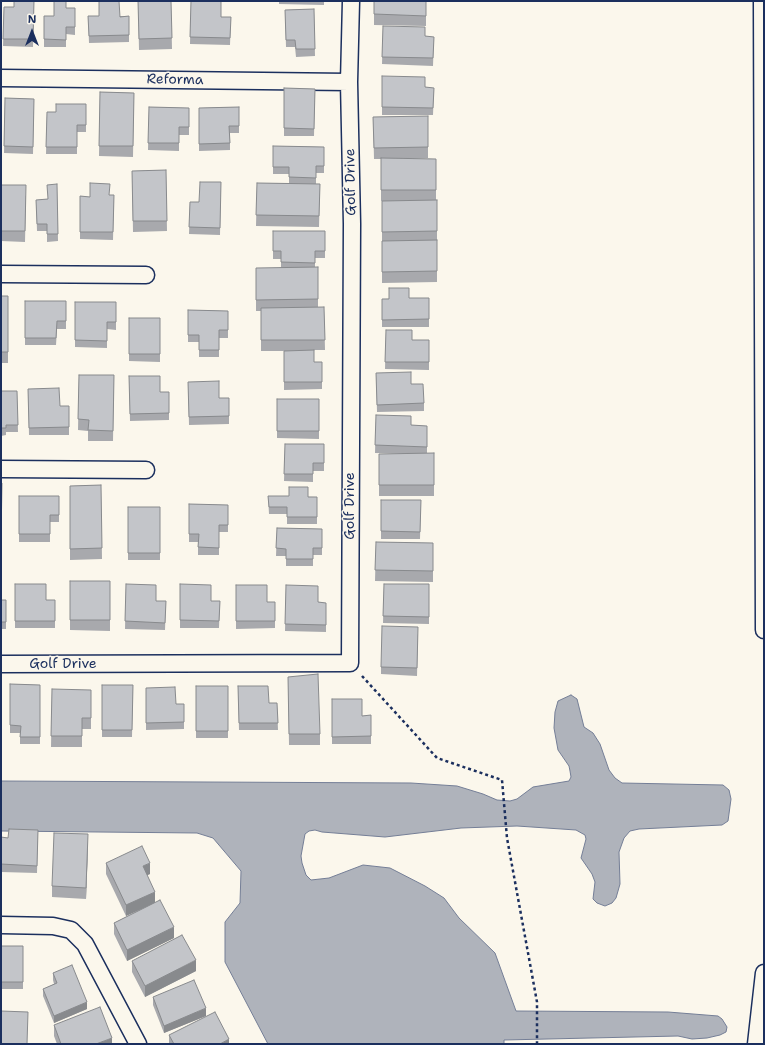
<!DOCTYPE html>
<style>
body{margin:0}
#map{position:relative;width:765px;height:1045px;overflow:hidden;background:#fbf7ec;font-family:"Shantell Sans",sans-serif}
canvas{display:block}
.frame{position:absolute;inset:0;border:2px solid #1b2f5e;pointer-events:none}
.north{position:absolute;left:12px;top:12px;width:40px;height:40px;-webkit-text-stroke:3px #fbf7ec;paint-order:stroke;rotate:0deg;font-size:11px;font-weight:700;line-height:16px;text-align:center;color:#1b2f5e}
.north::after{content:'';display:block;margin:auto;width:14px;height:18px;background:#1b2f5e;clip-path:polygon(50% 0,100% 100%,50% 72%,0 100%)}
</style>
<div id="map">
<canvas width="765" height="1045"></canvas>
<div class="frame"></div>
<div class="north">N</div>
</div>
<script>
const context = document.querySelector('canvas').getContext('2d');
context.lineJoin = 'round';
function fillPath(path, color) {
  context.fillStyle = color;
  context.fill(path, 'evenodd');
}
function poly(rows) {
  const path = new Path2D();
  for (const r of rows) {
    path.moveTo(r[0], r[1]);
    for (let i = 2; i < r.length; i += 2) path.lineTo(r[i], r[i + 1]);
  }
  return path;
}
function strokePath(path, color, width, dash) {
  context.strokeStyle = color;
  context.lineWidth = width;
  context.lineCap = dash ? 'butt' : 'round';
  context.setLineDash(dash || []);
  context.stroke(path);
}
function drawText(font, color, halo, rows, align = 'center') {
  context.font = font + ' "Shantell Sans",sans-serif';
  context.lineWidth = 3;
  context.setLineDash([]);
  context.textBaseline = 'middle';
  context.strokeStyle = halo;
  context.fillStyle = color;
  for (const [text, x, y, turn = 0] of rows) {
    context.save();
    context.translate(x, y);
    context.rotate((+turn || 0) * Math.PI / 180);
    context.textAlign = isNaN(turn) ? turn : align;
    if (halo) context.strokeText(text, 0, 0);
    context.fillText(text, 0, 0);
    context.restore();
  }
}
const water = poly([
 [571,695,577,699,584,727,593,733,600,744,609,770,615,778,622,783,723,785,729,790,731,799,728,821,722,825,639,829,630,831,624,838,619,852,620,884,616,898,612,903,605,906,597,903,593,899,595,882,592,874,581,858,586,839,585,835,576,830,517,826,461,828,385,837,322,832,315,830,309,831,305,834,301,856,302,863,306,875,311,880,329,878,363,865,390,868,425,886,444,898,459,918,495,953,516,1011,668,1012,718,1016,722,1019,727,1027,726,1032,720,1035,707,1038,692,1039,678,1036,504,1040,504,1044,268,1044,225,962,225,922,240,903,241,871,213,838,197,833,1,831,1,781,411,783,457,786,483,794,497,800,510,801,517,799,533,787,569,781,571,777,570,771,569,766,558,750,554,728,555,712,558,701,571,695]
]);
fillPath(water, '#afb3bb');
strokePath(water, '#747e96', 1);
const street = poly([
 [762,1,764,630],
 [1,78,349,82],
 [1,274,146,275],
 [1,469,146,470],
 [1,664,350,663,352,224,349,82,351,1],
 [1,925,53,926,71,930,85,944,138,1044],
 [756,1044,764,973]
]);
strokePath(street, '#1b2f5e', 19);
strokePath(poly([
 [362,676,437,758,502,780,507,838,537,1002,537,1044]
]), '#1b2f5e', 2.5, [3, 3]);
strokePath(street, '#fbf7ec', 16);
fillPath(poly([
 [34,1,33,47,3,46,4,7,14,7],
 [138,1,171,1,172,49,139,50],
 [191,1,221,17,231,17,230,45,190,44],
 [279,1,324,1,324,5,279,4],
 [374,1,426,1,426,26,374,25],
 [75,8,75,35,66,34,66,47,44,47,44,16,54,16],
 [314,9,315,56,296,57,295,47,286,47,285,10],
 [88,16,129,16,129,42,89,43],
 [383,26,425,36,434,37,433,66,382,64],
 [382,76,425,87,434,88,433,115,382,115],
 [284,88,315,89,314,136,284,136],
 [100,92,134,93,133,157,99,156],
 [5,98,34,99,33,154,4,153],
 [86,104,86,132,77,132,77,154,46,154,47,112,56,112],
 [149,107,189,108,189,135,179,135,179,151,148,150],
 [239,107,239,133,230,133,230,150,199,151,199,108],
 [428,116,428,158,395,158,436,159,436,200,437,231,437,282,382,283,382,201,381,201,381,159,374,159,373,117],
 [273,146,324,147,324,173,316,173,316,184,320,184,319,227,256,226,257,183,289,183,289,174,273,174],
 [166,170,167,231,133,232,132,171],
 [221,182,220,235,189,234,190,202,199,202],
 [57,184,58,241,47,242,47,231,37,231,36,200,48,199],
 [1,185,26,196,25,242,1,241],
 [110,195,114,195,113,240,80,239,80,196,90,197],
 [273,231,325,231,325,258,315,258,315,267,318,267,318,307,324,307,325,350,314,350,314,362,322,362,322,389,284,390,284,351,261,351,261,311,256,311,256,279,281,267,281,259,273,259],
 [1,296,8,296,8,363,1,363],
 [409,298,429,298,429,327,382,327,382,299],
 [25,301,66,301,66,329,57,329,56,345,25,345],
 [75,302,116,302,116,330,107,329,107,348,75,347],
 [188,310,228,311,228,338,219,338,219,357,199,357,199,342,188,342],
 [129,318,160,318,160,362,129,361],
 [386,330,412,340,429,340,429,370,385,369],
 [376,373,411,384,424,403,424,411,377,412],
 [79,375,114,375,113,441,88,441,88,431,78,430],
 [129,376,160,392,169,392,169,420,130,421],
 [188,382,219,398,229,398,229,424,189,425],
 [28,389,60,406,69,406,69,435,29,435],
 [1,391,17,391,18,432,6,432,6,435,1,436],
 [277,399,319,399,319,439,277,438],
 [376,415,411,425,427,426,427,453,434,453,434,496,379,496,379,454,407,454,375,453],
 [285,444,324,444,324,471,313,471,313,482,284,481],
 [101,485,102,559,70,560,70,486],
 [19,496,59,496,59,522,50,522,50,542,19,542],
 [268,496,317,497,317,524,287,524,287,514,269,514],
 [381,500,421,500,420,539,381,539],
 [189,504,228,505,228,532,219,532,219,555,198,555,198,542,189,542],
 [128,507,160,507,160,560,128,560],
 [277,528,322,529,322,555,313,555,313,566,286,566,286,556,276,556],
 [376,542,433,543,433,582,375,581],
 [70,581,110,581,110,631,70,630],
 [15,584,46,600,55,600,55,628,15,628],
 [126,584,156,601,166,601,165,630,125,629],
 [180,584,211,601,220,601,219,628,180,628],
 [384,584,429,584,429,624,383,623],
 [236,585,267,602,275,602,275,628,236,629],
 [286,585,318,602,326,603,326,632,285,631],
 [1,600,6,600,6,629,1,629],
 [418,634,417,676,381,674,381,667],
 [288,677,320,734,320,745,289,745],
 [10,684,40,685,40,744,20,744,20,733,10,733],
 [102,685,133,685,132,737,102,737],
 [196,686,228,686,228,738,196,738],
 [238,686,269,703,277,703,278,730,239,730],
 [146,688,176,704,184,704,184,729,146,730],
 [52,689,91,701,91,729,82,729,82,747,51,747],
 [332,699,362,716,371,715,371,744,332,744],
 [38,830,37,873,1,872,1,837,8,838],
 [88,845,86,899,52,897,52,886],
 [106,863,150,874,147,875,155,902,174,938,127,961,114,934,114,923,147,906,126,916,106,874],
 [1,946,23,946,23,989,1,989],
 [132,961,196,971,145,997,132,972],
 [53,973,87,1009,54,1023,43,996,43,989,54,984,53,980],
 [153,997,206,1016,164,1033,153,1005],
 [54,1025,112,1044,57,1044,54,1036],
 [169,1035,229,1044,169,1044]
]), '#a8a9ad');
fillPath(poly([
 [88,834,88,845,86,899,86,888],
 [150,863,150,874,143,877,143,866],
 [155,892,155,903,126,916,126,905],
 [174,927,174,938,127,961,127,950],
 [196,960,196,971,145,997,145,986],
 [87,1002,87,1009,54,1023,54,1016],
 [206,1008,206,1016,164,1033,164,1026],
 [112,1038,112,1044,96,1044],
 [229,1039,229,1044,220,1044]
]), '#888a8d');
const building = poly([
 [14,1,34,1,33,39,3,39,4,7,14,7,14,1],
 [54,1,66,1,66,8,75,8,75,27,66,27,66,40,44,39,44,16,54,16,54,1],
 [99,1,119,1,120,17,129,16,129,35,89,36,88,16,99,16,99,1],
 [138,1,171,1,172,38,139,39,138,1],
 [191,1,221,1,221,17,231,17,230,38,190,37,191,1],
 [374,1,426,1,426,16,374,14,374,1],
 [314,9,315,49,296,49,295,40,286,40,285,10,314,9],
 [383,26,425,27,425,36,434,37,433,58,382,57,383,26],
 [382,76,425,77,425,87,434,88,433,108,382,107,382,76],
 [284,88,315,89,314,129,284,128,284,88],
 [100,92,134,93,133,146,99,146,100,92],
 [5,98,34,99,33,147,4,146,5,98],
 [56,104,86,104,86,125,77,125,77,147,46,147,47,112,56,112,56,104],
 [149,107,189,108,189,127,179,127,179,143,148,143,149,107],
 [239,107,239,126,229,126,230,143,199,144,199,108,239,107],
 [428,116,428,147,374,148,373,117,428,116],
 [273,146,324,147,324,166,316,166,316,178,289,177,289,167,273,167,273,146],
 [381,158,436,159,436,190,381,190,381,158],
 [166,170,167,221,133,221,132,171,166,170],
 [200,182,221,182,220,228,189,227,190,202,199,202,200,182],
 [90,183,110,184,109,195,114,195,113,232,80,232,80,196,90,197,90,183],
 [257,183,320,184,319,216,256,215,257,183],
 [57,184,58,234,47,234,47,224,37,224,36,200,48,199,47,185,57,184],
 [1,185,26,185,25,231,1,231,1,185],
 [437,200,437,231,382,232,382,201,437,200],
 [273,231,325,231,325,251,315,251,315,263,281,262,281,251,273,251,273,231],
 [437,240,437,271,382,272,382,241,437,240],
 [318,267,318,299,256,300,256,268,318,267],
 [389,288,409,288,409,298,429,298,429,319,382,320,382,299,389,299,389,288],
 [1,296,8,296,8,352,1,352,1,296],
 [25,301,66,301,66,321,57,321,56,338,25,338,25,301],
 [75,302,116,302,116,322,107,322,107,341,75,340,75,302],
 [324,307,325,340,261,340,261,308,324,307],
 [188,310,228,311,228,330,219,330,219,350,199,350,199,335,188,335,188,310],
 [129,318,160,318,160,354,129,354,129,318],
 [386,330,412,330,412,340,429,340,429,362,385,362,386,330],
 [314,350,314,362,322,362,322,382,284,382,284,351,314,350],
 [411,372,411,384,423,384,424,403,377,405,376,373,411,372],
 [79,375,114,375,113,431,88,430,89,420,78,419,79,375],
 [129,376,160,376,160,392,169,392,169,413,130,414,129,376],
 [219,381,219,398,229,398,229,416,189,417,188,382,219,381],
 [59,388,60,406,69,406,69,427,29,428,28,389,59,388],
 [1,391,17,391,18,425,6,425,6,428,1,428,1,391],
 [277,399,319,399,319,431,277,431,277,399],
 [376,415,411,416,411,425,427,426,427,447,375,445,376,415],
 [285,444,324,444,324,463,313,463,313,474,284,474,285,444],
 [434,453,434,485,379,485,379,454,434,453],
 [1,483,2,483,1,538,1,483],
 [101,485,102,548,70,549,70,486,101,485],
 [289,487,308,487,308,497,317,497,317,517,287,517,287,507,269,507,268,496,289,496,289,487],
 [19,496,59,496,59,515,50,515,50,534,19,534,19,496],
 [381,500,421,500,420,532,381,531,381,500],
 [189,504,228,505,228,525,219,525,219,548,198,547,199,534,189,534,189,504],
 [128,507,160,507,160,553,128,553,128,507],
 [277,528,322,529,322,548,313,548,313,559,286,559,286,549,276,548,277,528],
 [376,542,433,543,433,571,375,570,376,542],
 [70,581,110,581,110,620,70,620,70,581],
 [15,584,46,584,46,600,55,600,55,621,15,621,15,584],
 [126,584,156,585,156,601,166,601,165,623,125,621,126,584],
 [180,584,211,585,211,601,220,601,219,621,180,620,180,584],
 [384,584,429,584,429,617,383,616,384,584],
 [236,585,267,585,267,602,275,602,275,621,236,621,236,585],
 [286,585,318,586,318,602,326,603,326,625,285,624,286,585],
 [1,600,6,600,6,622,1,622,1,600],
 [382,626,418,627,417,668,381,667,382,626],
 [318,674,320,734,289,734,288,677,318,674],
 [10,684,40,685,40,737,20,737,21,726,10,725,10,684],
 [102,685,133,685,132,730,102,730,102,685],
 [196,686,228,686,228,731,196,731,196,686],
 [238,686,268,686,269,703,277,703,278,723,239,723,238,686],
 [175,687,176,704,184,704,184,722,146,723,146,688,175,687],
 [52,689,91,690,91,718,82,718,82,736,51,736,52,689],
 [332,699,362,699,362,716,371,715,371,736,332,737,332,699],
 [9,829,38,830,37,866,1,864,1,837,8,838,9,829],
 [54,833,88,834,86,888,52,886,54,833],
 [142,846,150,863,143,866,155,892,126,905,106,863,142,846],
 [160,900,174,927,127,950,114,923,160,900],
 [182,935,196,960,145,986,132,961,182,935],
 [1,946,23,946,23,982,1,982,1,946],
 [72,965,87,1002,54,1016,43,989,57,983,53,973,72,965],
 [194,980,206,1008,164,1026,153,997,194,980],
 [100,1007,112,1038,96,1044,61,1044,54,1025,100,1007],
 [1,1011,28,1012,27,1044,1,1044,1,1011],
 [215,1012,229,1039,220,1044,174,1044,169,1035,215,1012]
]);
fillPath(building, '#c3c5c9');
strokePath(building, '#888a8d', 1);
drawText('14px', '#1b2f5e', '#fbf7ec', [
 ["Reforma",175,80,1],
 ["Golf Drive",351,182,-91],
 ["Golf Drive",350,506,-90],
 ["Golf Drive",63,664]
]);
</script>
